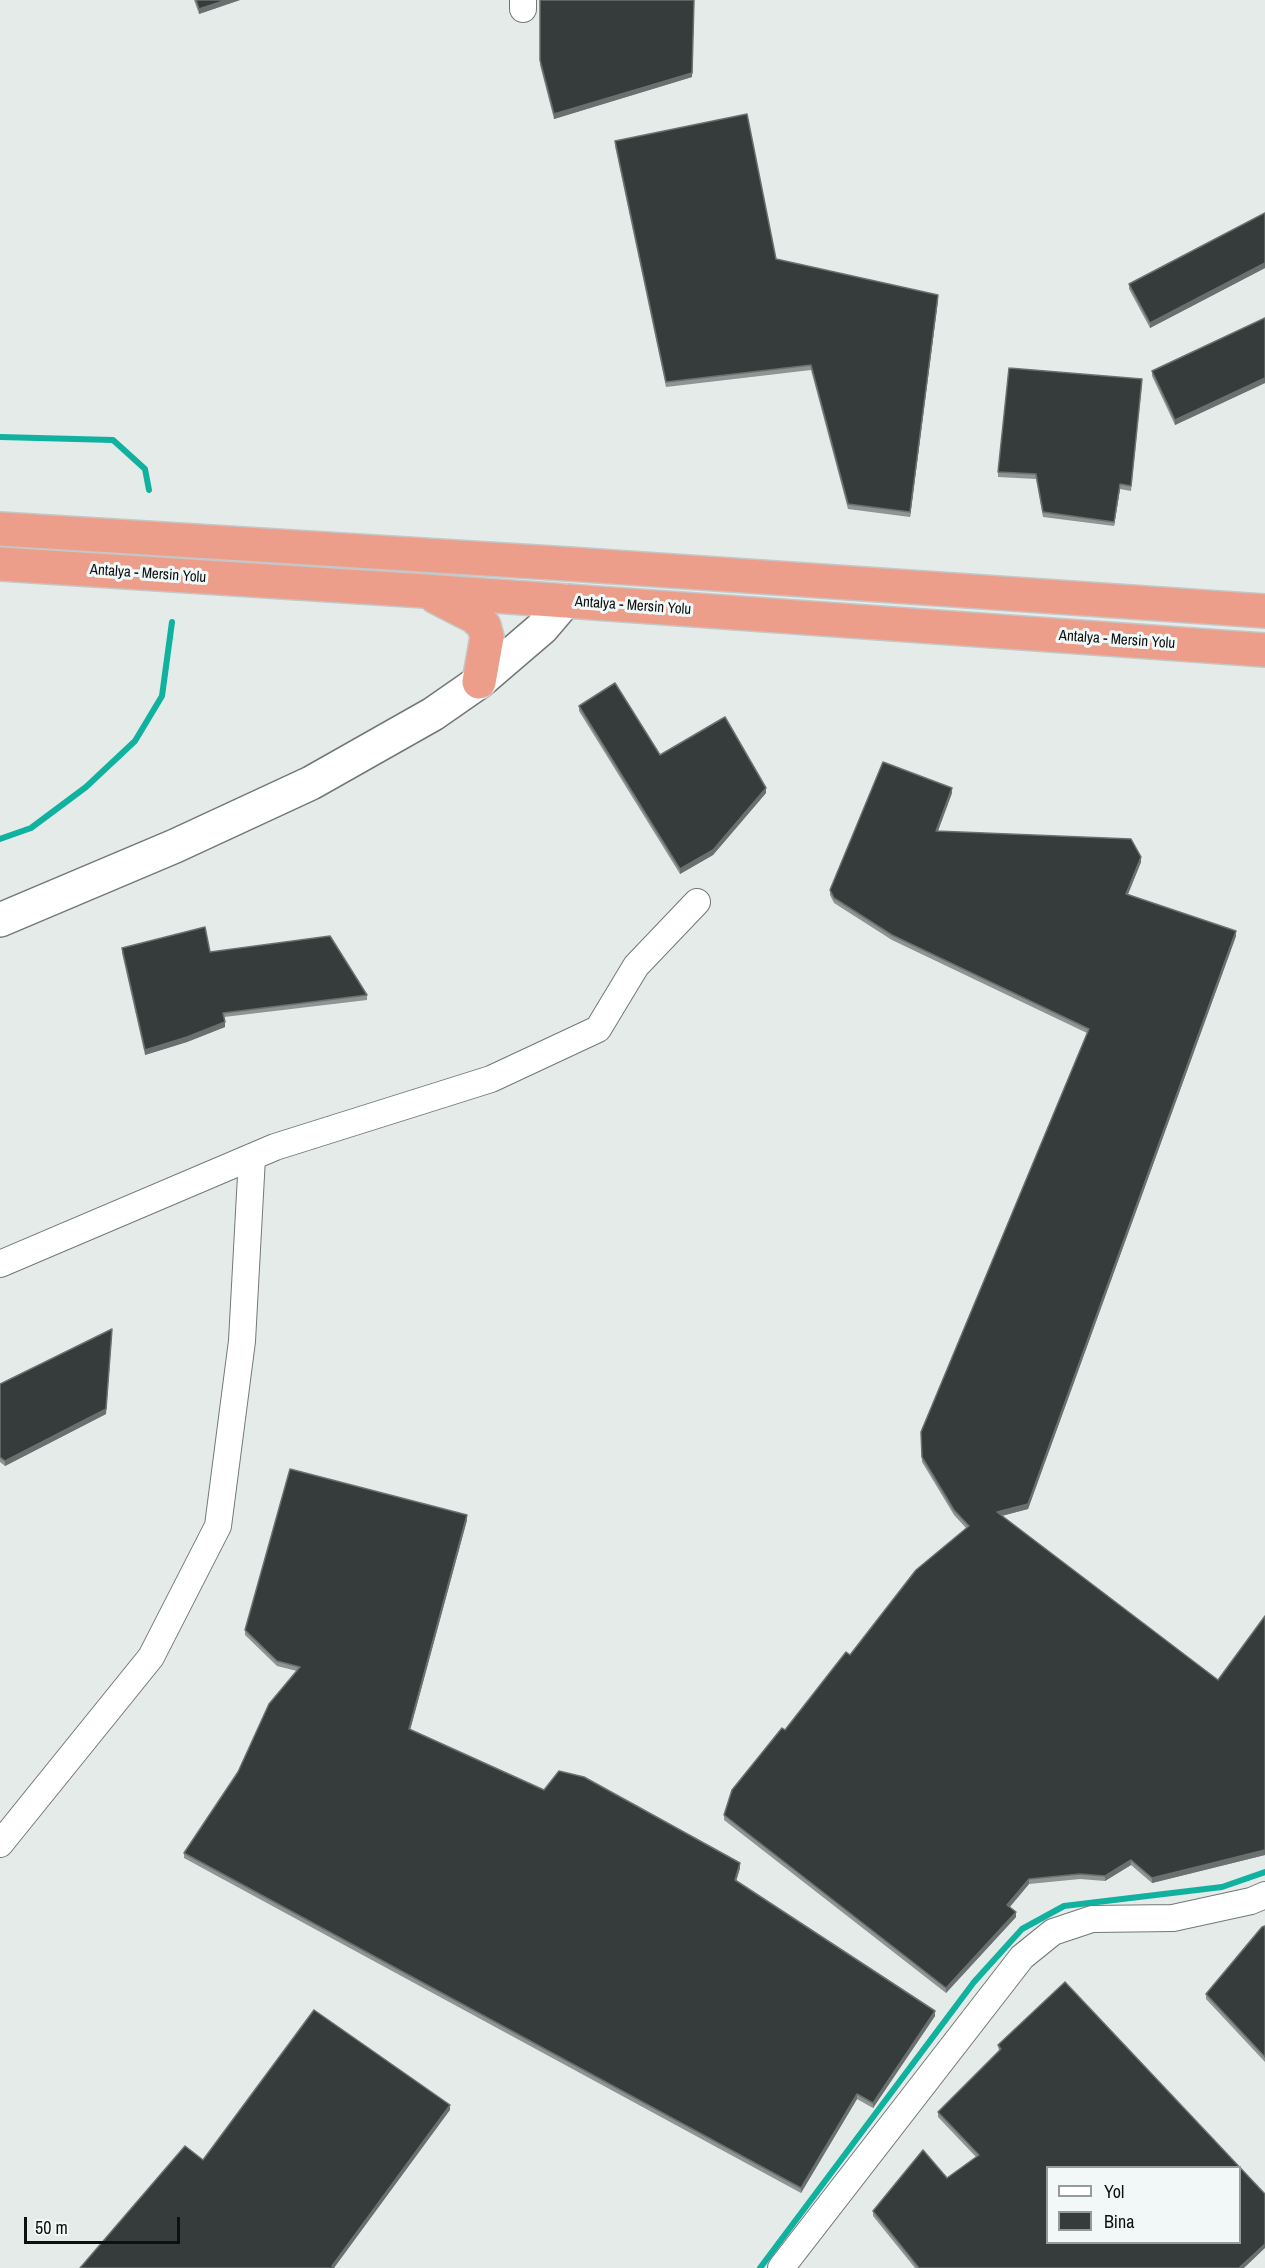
<!DOCTYPE html>
<style>
body{margin:0}
#map{position:relative;width:1265px;height:2268px;overflow:hidden;background:#e4ebe9;font-family:"Archivo Narrow",sans-serif}
canvas{display:block}
.legend{position:absolute;left:1046px;top:2166px;width:195px;height:78px;box-sizing:border-box;background:#f1f8f7;border:2px solid #969b9a;margin:0;padding:8px 10px;list-style:none;font-size:18px;color:#0d100f}
.legend li{display:flex;align-items:center;gap:12px;height:30px}
.legend b{width:30px;border:2px solid #969b9a}
.scale{position:absolute;left:24px;top:2217px;width:156px;height:27px;box-sizing:border-box;border:3px solid #0d100f;border-top:0;padding-left:8px;font-size:18px;line-height:21px;white-space:nowrap;color:#0d100f;-webkit-text-stroke:4px #f1f8f7;paint-order:stroke}
</style>
<div id="map">
<canvas width="1265" height="2268"></canvas>
<ul class="legend">
<li><b style="height:8px;background:#fff"></b>Yol</li>
<li><b style="height:16px;background:#363c3b"></b>Bina</li>
</ul>
<div class="scale">50 m</div>
</div>
<script>
const context = document.querySelector('canvas').getContext('2d');
context.lineJoin = 'round';
function poly(rows) {
  const path = new Path2D();
  for (const r of rows) {
    path.moveTo(r[0], r[1]);
    for (let i = 2; i < r.length; i += 2) path.lineTo(r[i], r[i + 1]);
  }
  return path;
}
function strokePath(path, color, width, dash) {
  context.strokeStyle = color;
  context.lineWidth = width;
  context.lineCap = dash ? 'butt' : 'round';
  context.setLineDash(dash || []);
  context.stroke(path);
}
function fillPath(path, color) {
  context.fillStyle = color;
  context.fill(path, 'evenodd');
}
function drawText(font, color, halo, rows, align = 'center') {
  context.font = font + ' "Archivo Narrow",sans-serif';
  context.lineWidth = 6;
  context.setLineDash([]);
  context.textBaseline = 'middle';
  context.strokeStyle = halo;
  context.fillStyle = color;
  for (const [text, x, y, turn = 0] of rows) {
    context.save();
    context.translate(x, y);
    context.rotate((+turn || 0) * Math.PI / 180);
    context.textAlign = isNaN(turn) ? turn : align;
    if (halo) context.strokeText(text, 0, 0);
    context.fillText(text, 0, 0);
    context.restore();
  }
}
strokePath(poly([
 [0,437,113,440,145,469,149,490],
 [0,839,31,828,86,787,135,741,162,696,172,622],
 [760,2268,974,1982,1022,1929,1064,1906,1222,1887,1265,1872]
]), '#10b19f', 6);
const street = poly([
 [523,0,523,9],
 [0,1264,275,1147,491,1079,598,1029,636,966,697,902],
 [0,1844,151,1657,218,1526,242,1341,252,1157],
 [781,2268,1022,1957,1053,1932,1092,1919,1173,1918,1251,1901,1265,1895]
]);
const secondary = poly([
 [0,920,175,846,311,783,433,714,479,682,542,628,565,601]
]);
const highway = poly([
 [0,529,569,564,1265,611],
 [0,564,424,591,1265,650],
 [436,597,475,617,484,626,487,637,479,682]
]);
strokePath(street, '#727877', 28);
strokePath(secondary, '#727877', 36);
strokePath(highway, '#c5c6c5', 36);
strokePath(street, '#fff', 26);
strokePath(secondary, '#fff', 33);
strokePath(highway, '#ec9e8a', 33);
fillPath(poly([
 [194,0,240,0,199,14],
 [540,0,694,0,692,77,554,119,540,65],
 [615,141,776,259,938,300,910,517,848,509,811,370,666,387,615,146],
 [1265,213,1265,268,1150,328,1129,289,1129,284],
 [1265,318,1265,383,1175,425,1152,376,1152,371],
 [1142,384,1131,491,1120,489,1114,526,1043,517,1036,479,998,477,998,472],
 [579,706,660,755,766,793,713,855,680,874,579,711],
 [952,793,938,831,1141,862,1128,894,1236,936,1028,1509,1002,1516,1218,1680,1265,1616,1265,1855,1152,1883,1131,1865,1105,1881,1080,1879,1029,1884,1010,1907,1016,1917,946,1993,724,1820,724,1815,785,1730,850,1655,966,1528,954,1515,922,1462,921,1432,1087,1033,892,940,834,903,830,895,830,890],
 [122,948,367,995,367,1000,224,1017,225,1027,187,1042,145,1055,122,953],
 [0,1384,106,1414,5,1466,0,1462],
 [467,1520,410,1730,544,1790,740,1868,736,1881,935,2016,873,2108,857,2099,801,2193,184,1858,184,1853,238,1772,297,1671,277,1666,245,1635,245,1630],
 [1265,1926,1265,2062,1206,1999,1206,1994],
 [998,2045,1244,2268,915,2268,873,2216,873,2211,947,2178,976,2157,938,2117,938,2112,999,2051]
]), '#8d9492');
fillPath(poly([
 [226,0,240,0,199,14,199,9],
 [694,0,692,77,554,119,554,114],
 [1265,263,1265,268,1150,328,1150,323],
 [938,295,938,300,910,517,910,512],
 [1265,378,1265,383,1175,425,1175,420],
 [1120,484,1120,489,1114,526,1114,522],
 [766,788,766,793,713,855,680,874,680,869],
 [952,788,952,793,936,836,936,831],
 [1141,857,1141,862,1126,899,1126,894],
 [1236,931,1236,936,1028,1509,997,1517,997,1512],
 [225,1022,225,1027,187,1042,145,1055,145,1050],
 [112,1334,106,1414,5,1466,5,1461],
 [467,1515,467,1520,409,1734,409,1729],
 [1265,1850,1265,1855,1152,1883,1152,1878],
 [1131,1860,1131,1865,1105,1881,1105,1876],
 [740,1863,740,1868,735,1885,735,1880],
 [1029,1879,1029,1884,1007,1910,1007,1905],
 [1016,1912,1016,1917,946,1993,946,1988],
 [935,2011,935,2016,873,2108,873,2103],
 [857,2094,857,2099,801,2193,801,2188],
 [450,2105,450,2110,334,2268,332,2266],
 [1265,2244,1265,2248,1244,2268,1239,2268]
]), '#6a706f');
const building = poly([
 [196,0,226,0,199,9,196,0],
 [540,0,694,0,692,73,554,114,540,60,540,0],
 [747,114,776,259,938,295,910,512,848,504,811,365,666,382,615,141,747,114],
 [1265,213,1265,263,1150,323,1129,284,1265,213],
 [1265,318,1265,378,1175,420,1152,371,1265,318],
 [1009,368,1142,379,1131,486,1120,484,1114,522,1043,512,1036,474,998,472,1009,368],
 [615,683,660,755,725,717,766,788,713,850,680,869,579,706,615,683],
 [883,762,952,788,936,831,1131,839,1141,857,1126,894,1236,931,1028,1504,997,1512,1218,1680,1265,1616,1265,1850,1152,1878,1131,1860,1105,1876,1080,1874,1029,1879,1007,1905,1016,1912,946,1988,724,1815,732,1790,782,1728,785,1730,846,1652,850,1655,916,1570,969,1526,954,1510,922,1457,921,1432,1089,1029,892,935,834,898,830,890,883,762],
 [205,927,210,952,330,936,367,995,223,1013,225,1022,187,1037,145,1050,122,948,205,927],
 [112,1329,106,1409,5,1461,0,1457,0,1384,112,1329],
 [290,1469,467,1515,409,1729,544,1790,559,1771,584,1777,740,1863,735,1880,935,2011,873,2103,857,2094,801,2188,184,1853,238,1772,269,1704,300,1667,277,1661,245,1630,290,1469],
 [1265,1926,1265,2057,1206,1994,1262,1927,1265,1926],
 [1065,1982,1265,2194,1265,2244,1239,2268,919,2268,873,2211,923,2150,947,2178,979,2155,938,2112,1001,2049,998,2045,1065,1982],
 [1047,2168,1239,2168,1239,2242,1047,2242,1047,2168],
 [314,2010,450,2105,332,2266,334,2268,80,2268,185,2146,203,2160,314,2010]
]);
fillPath(building, '#363c3b');
strokePath(building, '#6a706f', 1.5);
drawText('15px', '#0d100f', '#f1f8f7', [
 ["Antalya - Mersin Yolu",148,574,4],
 ["Antalya - Mersin Yolu",633,606,4],
 ["Antalya - Mersin Yolu",1117,640,4]
]);
</script>
